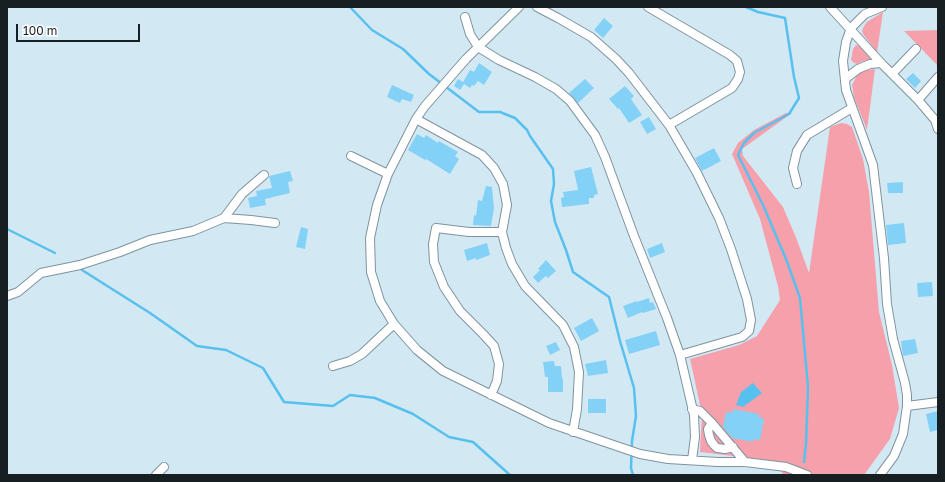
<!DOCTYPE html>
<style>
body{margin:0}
#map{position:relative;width:945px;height:482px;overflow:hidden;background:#d2e9f4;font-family:"Golos Text",sans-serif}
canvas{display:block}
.frame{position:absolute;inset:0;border:8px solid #171f23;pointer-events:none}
.scale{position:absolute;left:16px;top:24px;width:124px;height:18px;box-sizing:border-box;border:2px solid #171f23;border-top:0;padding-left:5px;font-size:12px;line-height:14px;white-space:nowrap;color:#171f23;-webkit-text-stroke:3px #fff;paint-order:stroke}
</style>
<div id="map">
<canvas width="945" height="482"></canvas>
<div class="frame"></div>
<div class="scale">100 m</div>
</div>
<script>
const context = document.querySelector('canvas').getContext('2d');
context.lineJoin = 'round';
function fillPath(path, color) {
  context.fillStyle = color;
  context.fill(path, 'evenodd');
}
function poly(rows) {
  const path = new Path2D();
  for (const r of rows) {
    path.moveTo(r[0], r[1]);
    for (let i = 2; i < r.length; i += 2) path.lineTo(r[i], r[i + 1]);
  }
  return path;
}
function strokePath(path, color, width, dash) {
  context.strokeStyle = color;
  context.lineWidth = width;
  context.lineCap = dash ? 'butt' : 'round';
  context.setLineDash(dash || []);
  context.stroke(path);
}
fillPath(poly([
 [883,12,877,52,863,34,862,31,864,26,867,22],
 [938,30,938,66,904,31],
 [856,45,860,46,870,56,871,58,869,60,863,61,857,64,854,63,851,60,853,49],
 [875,69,867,130,854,97,852,85,857,75,862,71,867,70],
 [786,113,792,113,742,149,743,156,783,207,797,240,809,273,830,127,841,123,847,124,852,127,863,159,869,192,879,312,892,365,899,408,890,439,864,475,782,475,783,462,700,452,702,414,690,359,739,345,757,336,780,300,778,286,760,219,732,154,738,143,754,130]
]), '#f6a0ab');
fillPath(poly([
 [753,383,762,393,743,407,736,405,741,392]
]), '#58c0ee');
strokePath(poly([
 [350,7,372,30,403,49,429,74,479,112,500,112,515,118,527,130,530,136,553,169,554,184,551,201,555,222,566,250,573,272,609,297,620,341,634,388,636,416,632,441,631,468,633,475],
 [746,7,758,12,785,18,794,77,799,98,789,114,754,133,744,143,738,155,763,205,786,259,800,298,808,387,806,444,804,462],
 [7,229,55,253],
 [82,270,150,313,197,346,226,350,263,368,284,402,333,406,350,395,375,398,413,414,449,437,473,442,510,475]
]), '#58c0ee', 2.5);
fillPath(poly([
 [604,18,613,26,603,38,594,30],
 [479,63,492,72,484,85,478,81,474,86,472,85,470,88,464,84,460,90,454,86,458,79,463,82,470,70,474,72],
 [913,73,921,81,915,88,906,79],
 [585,79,594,88,578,103,569,93],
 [392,85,414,95,411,102,402,99,400,103,387,97],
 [625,86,634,96,631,99,642,115,629,123,619,108,618,109,609,99],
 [649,117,656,129,647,134,640,122],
 [417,134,424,138,426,135,438,143,439,141,458,152,455,156,459,159,450,174,426,159,425,160,408,150],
 [714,148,721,161,702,171,695,158],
 [591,167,598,194,594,195,594,198,589,198,589,204,562,207,561,198,564,197,563,192,578,190,574,171],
 [290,171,293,181,288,182,290,193,265,199,266,205,250,208,248,198,257,196,256,191,272,188,269,176],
 [903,182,903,193,888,193,887,183],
 [486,186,492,187,494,208,491,226,473,225,474,215,476,216,478,200,482,201],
 [904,223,906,243,888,245,886,225],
 [301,227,308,229,305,249,296,247],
 [487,243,490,255,476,260,476,258,467,261,464,250],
 [662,243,665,252,650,258,647,249],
 [546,260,556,271,548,278,546,276,538,283,533,277,540,270,538,269],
 [932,282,933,296,918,297,917,283],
 [649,298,650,303,653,302,656,309,643,313,642,312,628,318,623,306,637,301,637,302],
 [592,318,599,331,581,341,574,328],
 [656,331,660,345,629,354,625,340],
 [915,339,918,353,903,356,901,341],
 [556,342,560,350,550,355,546,346],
 [606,360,608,373,588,376,585,364],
 [554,361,555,366,561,366,562,379,563,379,563,392,548,392,548,377,545,377,543,362],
 [588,399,606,399,606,413,588,413],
 [733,409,759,414,759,417,764,419,760,440,754,439,753,442,732,438,723,427,726,412,732,413],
 [938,411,938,430,930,432,926,414]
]), '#83d1f6');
const minor = poly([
 [519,7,466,59,425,106,416,119,388,174,377,205,370,238,371,272,380,301,394,324,417,350,443,371,549,423,640,454,668,459,718,462,745,462,786,467,807,475],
 [537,7,558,18,591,37,616,59,629,73,669,125,697,173,719,218,731,249,747,299,751,320,749,331,742,337,680,355],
 [648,7,730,55,737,61,740,72,738,79,732,88,669,125],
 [830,7,881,63,918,100,935,120,938,129],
 [465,17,470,34,478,47,499,60,535,77,556,89,570,101,595,135,605,157,634,236,667,318,680,355,694,415,695,437,692,460],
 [892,74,916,49],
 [845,79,858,69,870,64,881,63],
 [918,100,938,77],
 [416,119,482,155,494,168,503,184,507,205,502,232,506,248,512,264,525,286,563,325,574,347,579,372,577,409,573,432],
 [351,156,388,174],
 [797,184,793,168,797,151,807,135,852,108],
 [224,218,242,194,264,175],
 [7,296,18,292,41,273,80,265,120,252,150,240,193,231,224,218,251,220,275,223],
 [333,366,350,361,362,354,394,324],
 [491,395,497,381,499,364,494,346,483,334,460,311,444,287,434,262,433,244,436,228,469,232,502,232],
 [907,406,938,402],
 [692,409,700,411,712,423,745,462],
 [712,423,708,429,709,435,711,441,714,445,717,448,725,449,733,447],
 [156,475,164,467],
 [880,475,894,456,903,434,907,406,907,395,905,383,893,339,887,304,884,258,873,165,846,90,843,61,846,42,851,28,865,14,882,7]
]);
strokePath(minor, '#7f939e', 10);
strokePath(minor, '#fff', 8);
</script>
